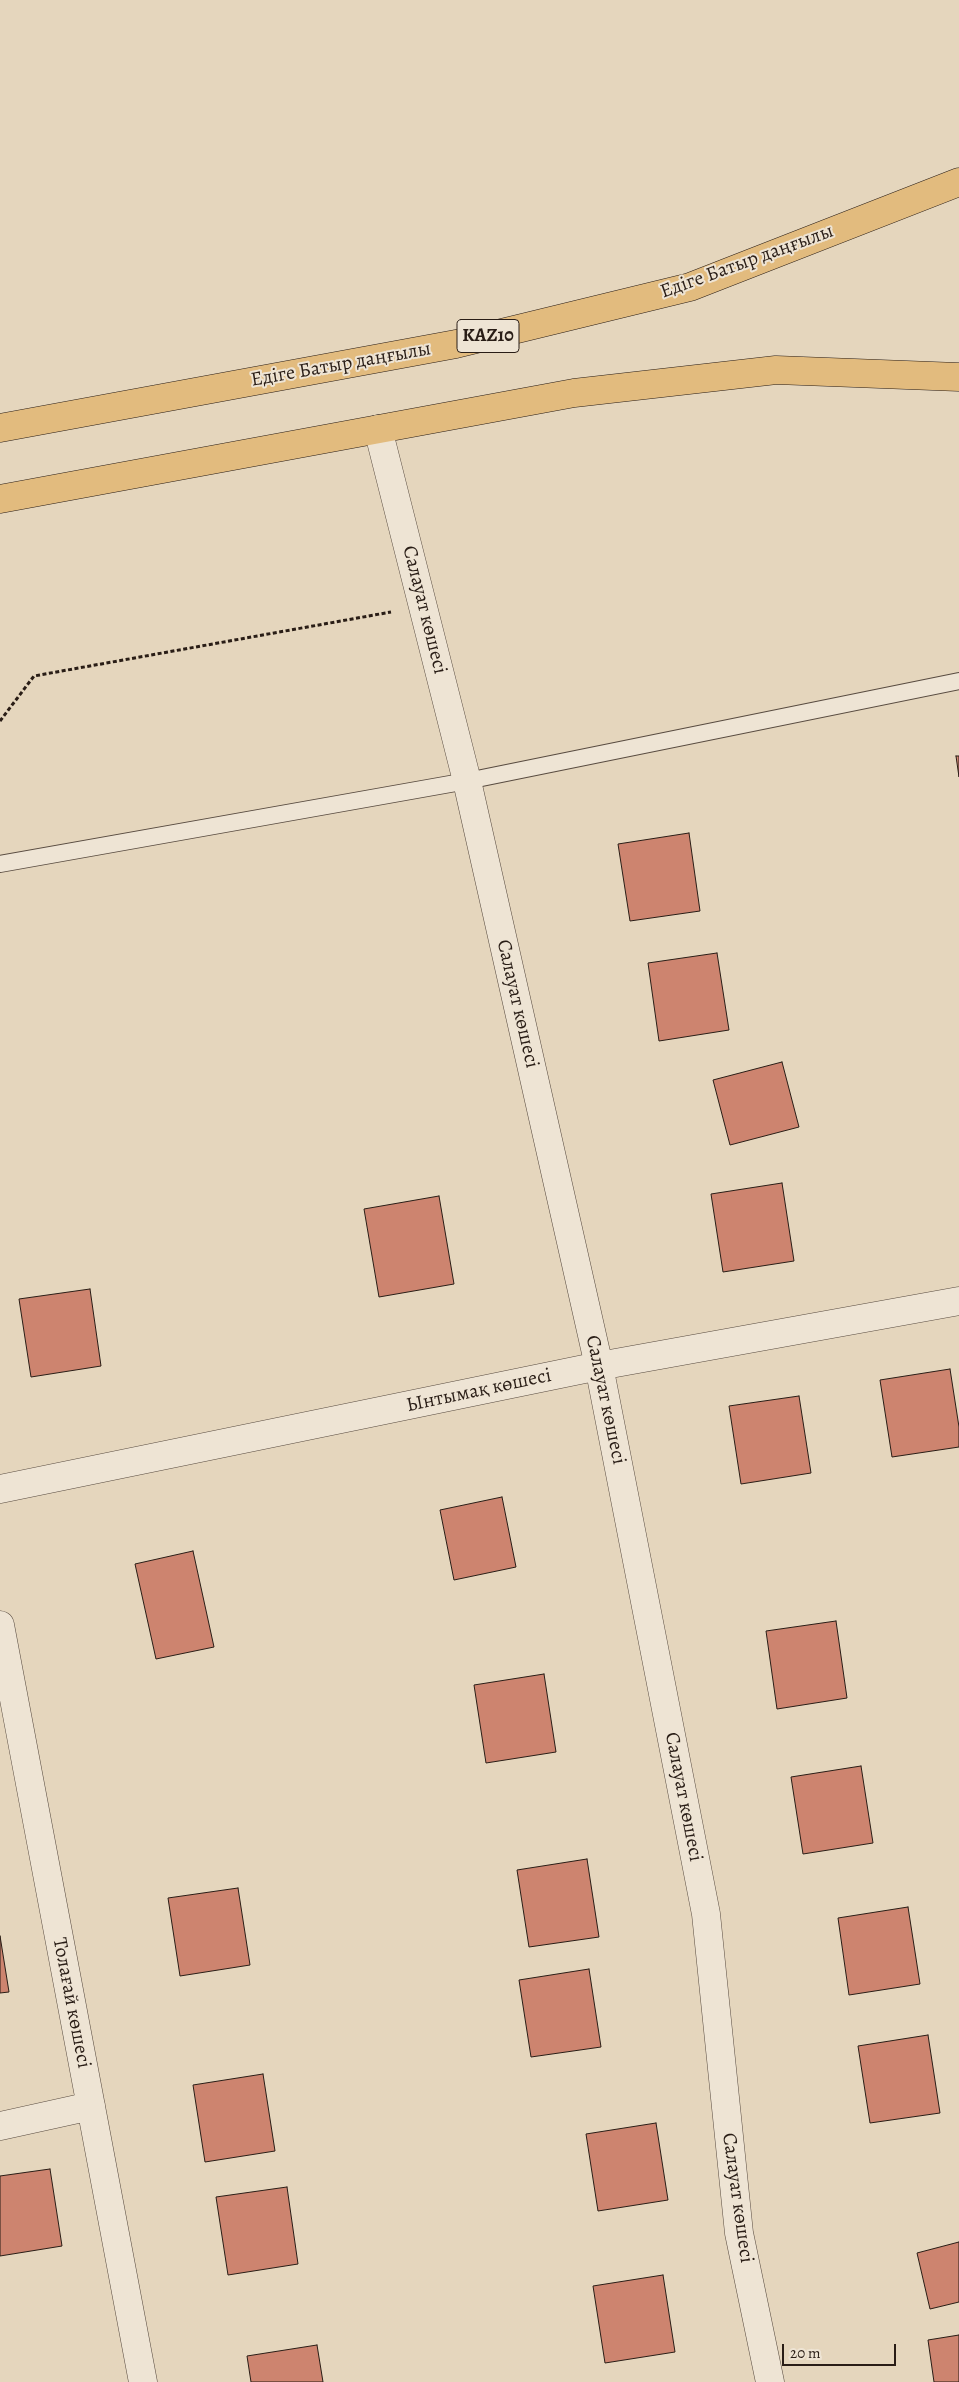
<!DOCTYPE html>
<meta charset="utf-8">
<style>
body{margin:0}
#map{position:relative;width:959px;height:2382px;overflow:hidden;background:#e5d6bd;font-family:Alegreya,serif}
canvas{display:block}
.scale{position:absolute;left:782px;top:2344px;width:114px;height:22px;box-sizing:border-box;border:2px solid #291d16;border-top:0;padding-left:6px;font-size:15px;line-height:18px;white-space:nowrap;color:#291d16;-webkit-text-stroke:4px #eee4d4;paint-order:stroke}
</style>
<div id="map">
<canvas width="959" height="2382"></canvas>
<div class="scale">20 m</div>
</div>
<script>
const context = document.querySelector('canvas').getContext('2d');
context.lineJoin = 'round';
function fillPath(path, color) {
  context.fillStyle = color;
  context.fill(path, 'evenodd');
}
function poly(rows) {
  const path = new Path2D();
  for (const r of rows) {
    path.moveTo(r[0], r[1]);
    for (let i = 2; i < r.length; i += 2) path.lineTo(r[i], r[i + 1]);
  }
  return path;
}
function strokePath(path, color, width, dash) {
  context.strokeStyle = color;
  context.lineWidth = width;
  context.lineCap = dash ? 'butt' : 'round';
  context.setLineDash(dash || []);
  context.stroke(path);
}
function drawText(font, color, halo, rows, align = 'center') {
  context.font = font + ' Alegreya,serif';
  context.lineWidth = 4;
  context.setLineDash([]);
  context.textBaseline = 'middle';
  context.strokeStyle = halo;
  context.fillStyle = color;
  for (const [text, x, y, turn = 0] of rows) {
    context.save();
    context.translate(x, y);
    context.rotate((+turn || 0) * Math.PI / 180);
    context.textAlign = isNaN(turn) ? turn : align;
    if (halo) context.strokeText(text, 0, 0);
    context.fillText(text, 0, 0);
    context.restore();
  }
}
const building = poly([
 [956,756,959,756,959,777,956,756],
 [689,833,700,911,630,921,618,844,689,833],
 [717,953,729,1030,659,1041,648,963,717,953],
 [782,1062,799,1127,730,1145,713,1080,782,1062],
 [782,1183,794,1261,723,1272,711,1194,782,1183],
 [439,1196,454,1284,379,1297,364,1209,439,1196],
 [90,1289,101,1366,31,1377,19,1299,90,1289],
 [950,1369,959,1427,959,1447,892,1457,880,1380,950,1369],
 [799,1396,811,1473,741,1484,729,1406,799,1396],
 [502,1497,516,1567,454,1580,440,1510,502,1497],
 [193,1551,214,1647,156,1659,135,1564,193,1551],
 [836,1621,847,1698,777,1709,766,1631,836,1621],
 [544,1674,556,1752,486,1763,474,1685,544,1674],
 [861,1766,873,1843,803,1854,791,1777,861,1766],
 [587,1859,599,1937,529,1947,517,1870,587,1859],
 [238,1888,250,1965,180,1976,168,1898,238,1888],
 [908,1907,920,1984,849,1995,838,1918,908,1907],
 [0,1936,9,1992,0,1993,0,1936],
 [589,1969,601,2047,531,2057,519,1980,589,1969],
 [928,2035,940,2113,870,2123,858,2046,928,2035],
 [263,2074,275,2151,205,2162,193,2085,263,2074],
 [656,2123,668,2200,598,2211,586,2134,656,2123],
 [50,2169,62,2246,0,2256,0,2176,50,2169],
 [287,2187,298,2264,228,2275,216,2197,287,2187],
 [959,2242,959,2302,930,2309,917,2253,959,2242],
 [663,2275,675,2352,605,2363,593,2286,663,2275],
 [959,2335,959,2382,934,2382,928,2340,959,2335],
 [317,2345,323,2382,251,2382,247,2356,317,2345]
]);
fillPath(building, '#cd846f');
strokePath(building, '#291d16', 1);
const lane = poly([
 [0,864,467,781,959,681]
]);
const street = poly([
 [378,429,467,781,599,1366,706,1914,739,2233,770,2382],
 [0,1489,599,1366,959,1301],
 [0,1625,143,2382],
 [0,2126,91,2106]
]);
const primary = poly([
 [0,428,456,344,690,287,959,182],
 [0,499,574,393,776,370,959,377]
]);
strokePath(lane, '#584b40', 18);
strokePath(street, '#584b40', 29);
strokePath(primary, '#291d16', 29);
strokePath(poly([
 [0,721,34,676,391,612]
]), '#291d16', 3, [4, 2.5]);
strokePath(lane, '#eee4d4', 16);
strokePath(street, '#eee4d4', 28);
strokePath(primary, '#e2bb7e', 28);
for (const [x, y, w] of [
 [488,336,62]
]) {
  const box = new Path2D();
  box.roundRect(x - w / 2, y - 16.5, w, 33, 4);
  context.fillStyle = '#eee4d4';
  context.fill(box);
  strokePath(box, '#291d16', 1);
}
drawText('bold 19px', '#291d16', null, [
 ["KAZ10",488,336]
]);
drawText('20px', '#291d16', '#eee4d4', [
 ["Едіге Батыр даңғылы",747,262,-20],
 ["Едіге Батыр даңғылы",341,365,-10],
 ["Салауат көшесі",424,610,76],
 ["Салауат көшесі",517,1004,77],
 ["Ынтымақ көшесі",479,1391,-12],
 ["Салауат көшесі",605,1400,78],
 ["Салауат көшесі",683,1797,79],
 ["Толағай көшесі",71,2003,79],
 ["Салауат көшесі",737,2198,82]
]);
</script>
